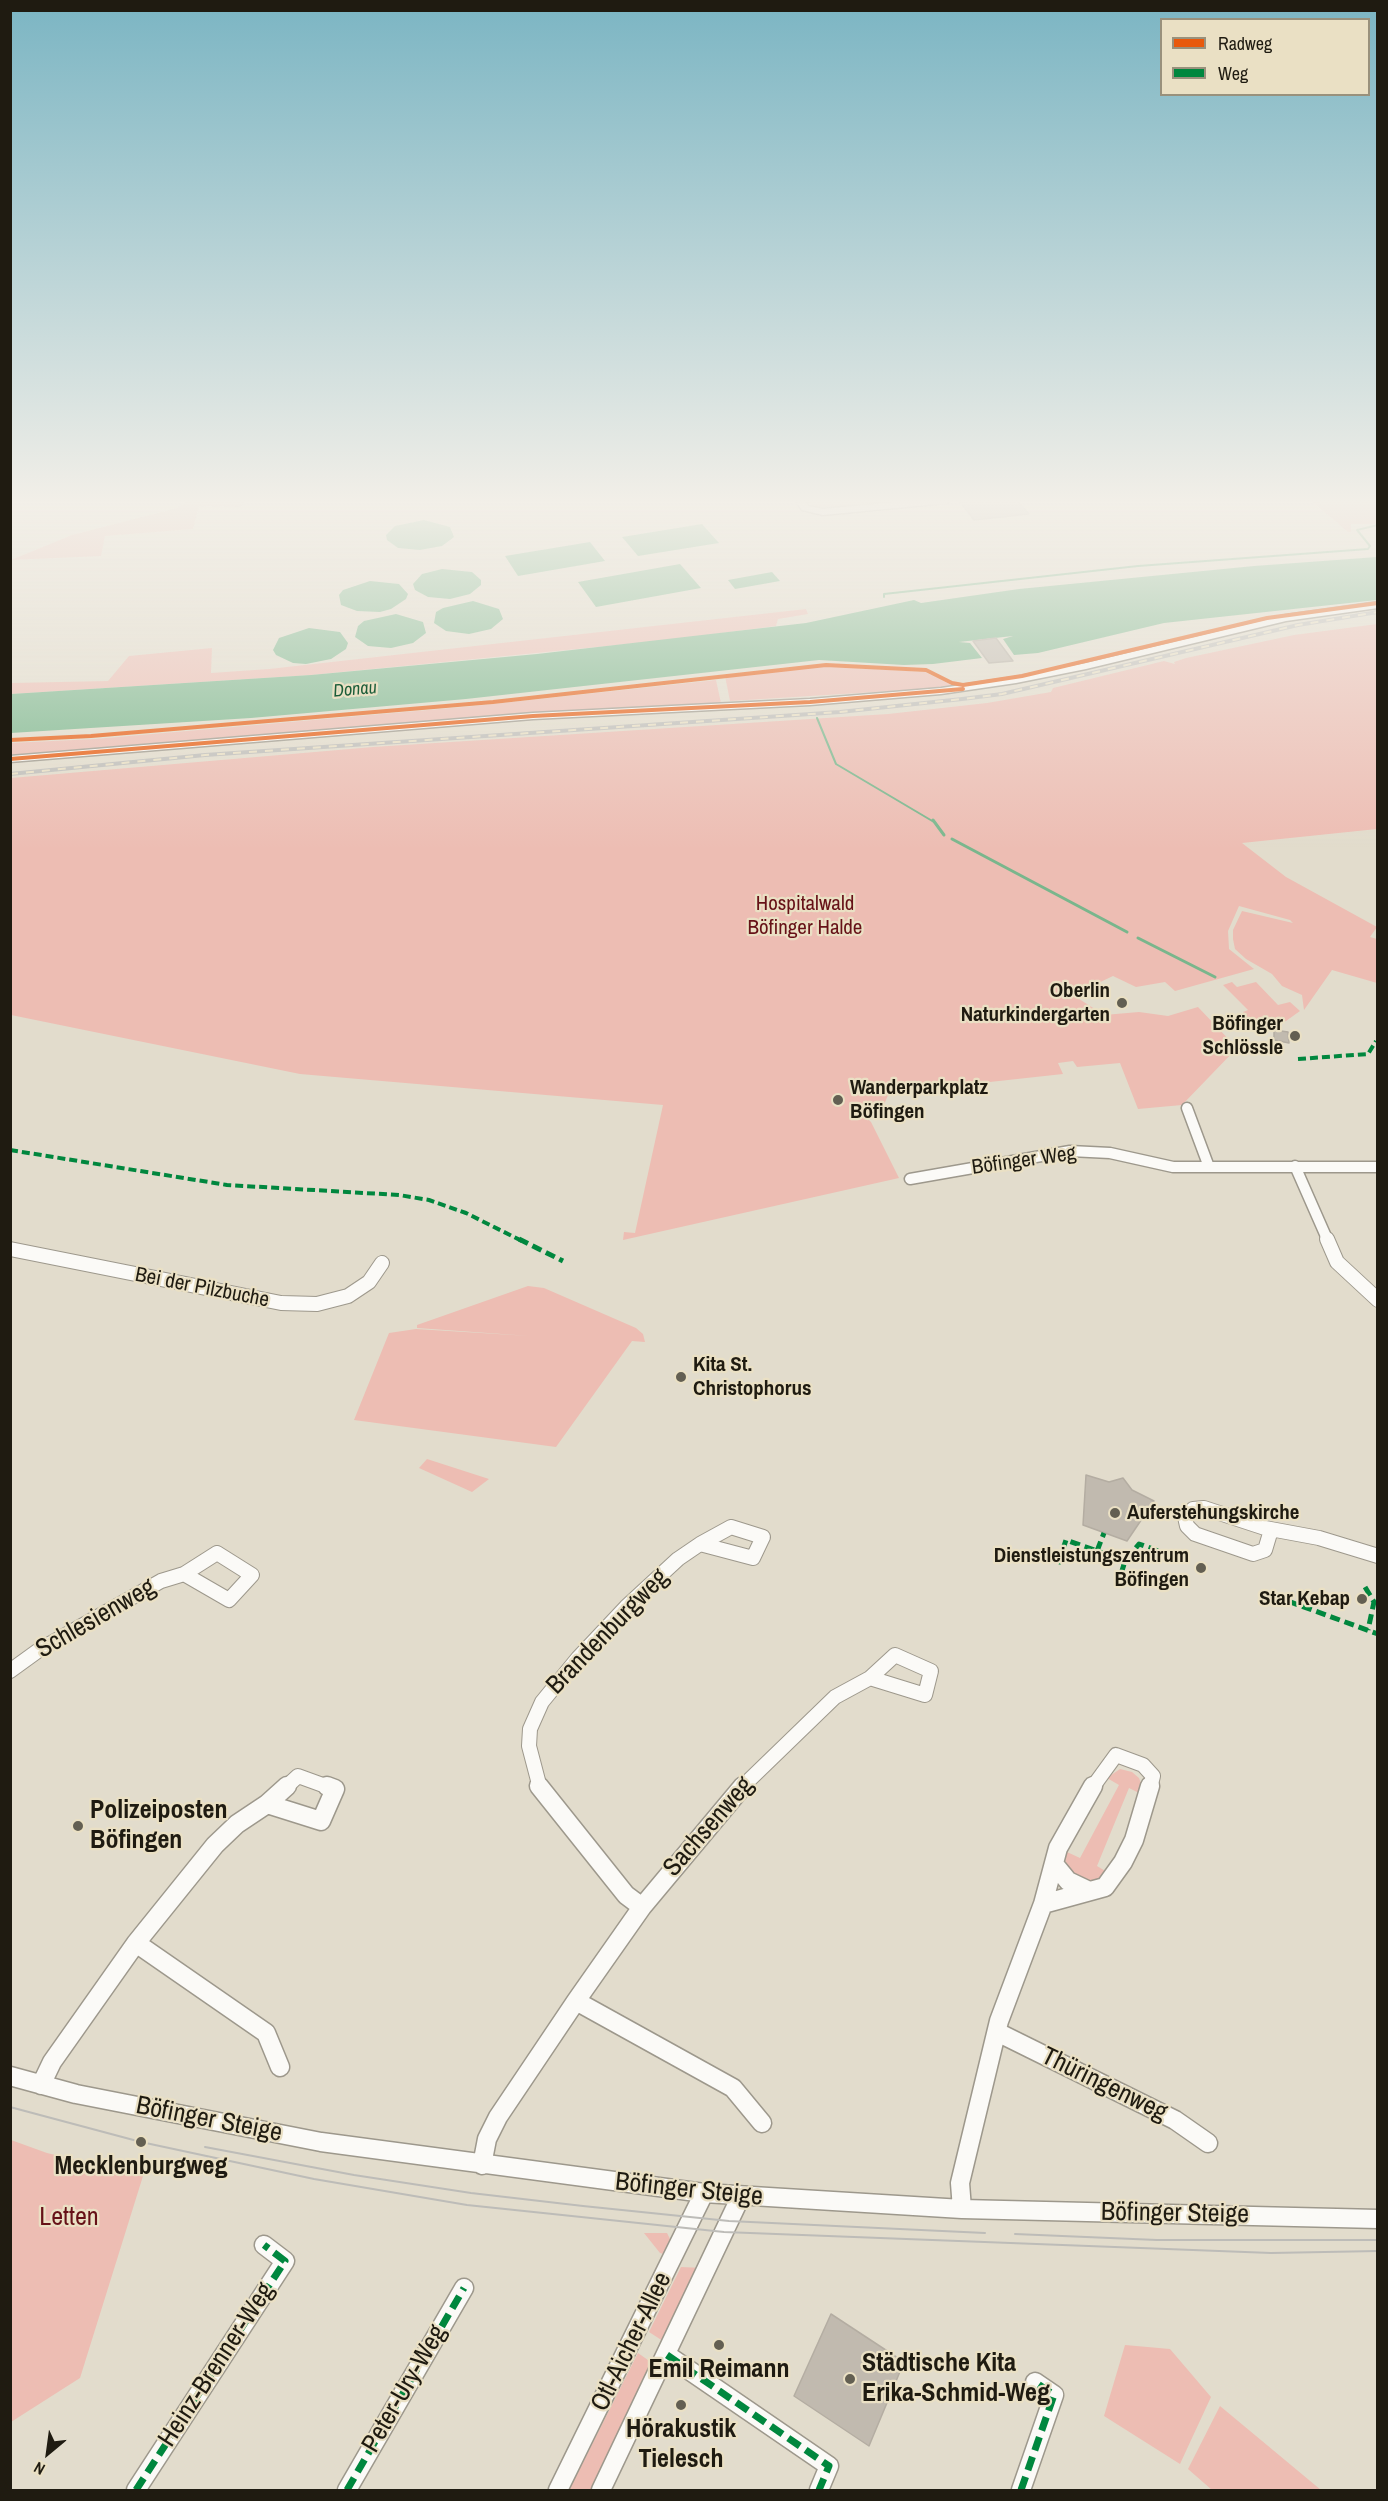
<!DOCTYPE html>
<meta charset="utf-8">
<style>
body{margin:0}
#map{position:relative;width:1388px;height:2501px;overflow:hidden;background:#e2dccc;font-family:"Archivo Narrow",sans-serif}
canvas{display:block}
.frame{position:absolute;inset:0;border:12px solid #1f1b11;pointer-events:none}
.legend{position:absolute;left:1160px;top:18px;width:210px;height:78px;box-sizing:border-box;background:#eae0c4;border:2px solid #99917c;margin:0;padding:8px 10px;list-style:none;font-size:18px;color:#1f1b11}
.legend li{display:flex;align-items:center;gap:12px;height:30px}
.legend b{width:30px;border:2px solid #99917c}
.north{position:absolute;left:18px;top:2423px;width:60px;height:60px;-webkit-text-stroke:4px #eae0c4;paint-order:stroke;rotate:209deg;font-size:16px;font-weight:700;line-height:24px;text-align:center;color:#1f1b11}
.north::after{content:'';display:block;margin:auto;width:21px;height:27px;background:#1f1b11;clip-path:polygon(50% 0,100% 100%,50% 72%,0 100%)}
</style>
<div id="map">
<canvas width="1388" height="2501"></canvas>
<div class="frame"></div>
<ul class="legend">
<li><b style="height:8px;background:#e8590c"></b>Radweg</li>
<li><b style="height:8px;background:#00873e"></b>Weg</li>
</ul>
<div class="north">N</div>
</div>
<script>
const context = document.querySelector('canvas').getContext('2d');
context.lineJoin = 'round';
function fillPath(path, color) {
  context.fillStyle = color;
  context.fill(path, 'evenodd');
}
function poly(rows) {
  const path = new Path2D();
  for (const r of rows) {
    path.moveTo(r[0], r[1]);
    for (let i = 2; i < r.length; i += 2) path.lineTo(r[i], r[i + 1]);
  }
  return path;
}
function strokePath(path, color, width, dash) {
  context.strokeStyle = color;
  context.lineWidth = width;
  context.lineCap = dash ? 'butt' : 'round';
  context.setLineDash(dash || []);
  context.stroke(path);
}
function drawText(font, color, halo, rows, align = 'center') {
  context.font = font + ' "Archivo Narrow",sans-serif';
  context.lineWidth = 4.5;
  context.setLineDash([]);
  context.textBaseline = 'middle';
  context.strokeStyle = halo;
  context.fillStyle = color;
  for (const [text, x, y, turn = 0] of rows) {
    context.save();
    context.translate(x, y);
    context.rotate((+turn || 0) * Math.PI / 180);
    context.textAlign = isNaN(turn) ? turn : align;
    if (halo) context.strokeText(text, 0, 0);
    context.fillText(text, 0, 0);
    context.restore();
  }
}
fillPath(poly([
 [189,500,245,500,241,507,199,506,193,529,105,536,101,556,11,560,72,535,177,508],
 [806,500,920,500,824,509,812,506],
 [1310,500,1377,500,1377,524,1351,524,1351,532,1348,532],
 [806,609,808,614,778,619,776,626,669,640,311,675,11,694,11,683,108,681,129,656,212,648,211,673,269,669],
 [1377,624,1377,829,1242,843,1286,877,1377,927,1370,937,1377,939,1377,983,1332,970,1304,1010,1302,995,1282,986,1272,974,1246,959,1235,949,1233,939,1233,930,1242,911,1293,923,1290,920,1239,906,1228,931,1229,949,1254,969,1175,991,1165,982,1136,987,1113,976,1073,995,1104,1015,1139,1012,1168,1016,1198,1007,1237,1048,1182,1105,1138,1109,1120,1063,1077,1067,1073,1061,1058,1063,1063,1074,889,1093,879,1116,865,1116,871,1122,899,1178,623,1240,624,1232,635,1233,663,1105,300,1074,11,1015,11,778,373,747,888,714,987,703,1051,692,1053,688,1164,661,1175,664,1174,662,1186,658,1294,635],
 [824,666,925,672,956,687,909,693,907,690,730,701,725,676],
 [716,680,721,703,523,713,11,755,10,743,95,739,474,706],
 [1232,982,1237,987,1256,982,1278,1005,1290,1002,1300,1011,1286,1021,1258,1030,1243,1012,1248,1010,1223,985],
 [528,1286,544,1288,636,1328,643,1334,645,1342,632,1341,556,1447,354,1420,389,1333,416,1329,530,1336,417,1328,417,1325],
 [427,1459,489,1479,472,1492,419,1468],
 [1120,1769,1132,1772,1139,1778,1142,1786,1141,1794,1129,1788,1097,1866,1107,1872,1099,1882,1085,1882,1071,1873,1064,1858,1067,1852,1080,1858,1119,1785,1107,1778],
 [11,2140,47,2153,143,2176,80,2378,11,2422],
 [644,2233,667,2233,672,2243,667,2255,660,2253],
 [681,2267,703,2268,666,2343,649,2332],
 [1125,2345,1170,2349,1211,2397,1180,2464,1104,2416],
 [638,2353,655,2365,593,2490,569,2490],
 [1220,2406,1321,2490,1212,2490,1188,2469]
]), '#edbdb3');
fillPath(poly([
 [424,520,450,527,454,537,442,546,420,550,398,548,387,540,386,535,395,526],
 [702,524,719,543,638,556,622,537],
 [590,542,605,561,518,576,505,556],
 [1377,557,1377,600,1164,623,1038,653,1014,655,1003,639,1013,636,959,642,970,643,982,658,933,664,904,665,819,660,466,699,251,718,11,733,11,694,311,675,537,654,806,623,914,600,921,603,1019,589,1254,566],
 [680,564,701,588,596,607,578,582],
 [442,569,472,572,481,580,481,585,470,594,450,599,428,597,415,590,413,584,422,574],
 [772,572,780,581,735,589,728,580],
 [370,581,399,584,408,594,406,599,391,609,380,612,357,611,341,605,339,595,343,590],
 [473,601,499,609,503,619,491,629,469,634,446,631,434,623,436,612,443,608],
 [396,614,423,622,426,633,413,643,391,648,368,646,355,637,358,626,364,621],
 [309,628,340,632,348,643,346,649,331,659,306,664,293,663,276,655,273,650,279,638]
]), '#79b68c');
strokePath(poly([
 [884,597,884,594,1138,566,1368,549,1370,546,1357,530,1378,525],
 [817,718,836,764,934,822]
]), '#79b68c', 2);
strokePath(poly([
 [933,820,944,835],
 [952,839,1127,932],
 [1138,938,1215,977]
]), '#79b68c', 3);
const building = poly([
 [976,500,1017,500,1029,514,974,520,960,502,976,500],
 [996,638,1013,661,989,663,973,641,996,638],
 [1274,1030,1288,1032,1289,1043,1274,1040,1274,1030],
 [1086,1475,1109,1482,1123,1478,1132,1490,1154,1501,1127,1541,1083,1525,1086,1475],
 [831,2314,904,2362,869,2446,794,2396,831,2314]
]);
fillPath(building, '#c1baaf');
strokePath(building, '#b4ada2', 1.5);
const minorFar2 = poly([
 [1187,1108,1209,1167],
 [1295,1166,1328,1241],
 [910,1179,1070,1151,1110,1153,1173,1167,1378,1167]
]);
const minorFar1 = poly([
 [1327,1239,1337,1262,1378,1300],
 [10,1249,281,1303,317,1304,348,1296,369,1282,382,1263],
 [731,1527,763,1537,753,1558,700,1544,731,1527],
 [1271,1530,1265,1550,1253,1554,1195,1534,1187,1526,1185,1517,1193,1509,1204,1508,1265,1528,1319,1538,1378,1556],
 [217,1553,252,1575,229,1600,184,1574,217,1553],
 [895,1655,931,1671,925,1695,870,1678,895,1655],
 [10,1671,39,1650,161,1581,184,1574],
 [285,1788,298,1776,331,1788],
 [540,1788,529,1746,530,1729,542,1702,578,1658,626,1607,678,1559,700,1544],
 [741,1788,835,1697,870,1678],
 [1092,1788,1116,1755,1143,1765,1153,1776,1150,1788]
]);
const minor = poly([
 [539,1786,626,1895,642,1907],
 [267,1804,321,1821,335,1789,327,1786],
 [267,1804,287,1786],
 [1054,1864,1068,1881,1089,1891],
 [1043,1904,1058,1848,1093,1786],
 [1043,1904,1105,1887,1123,1862,1134,1840,1150,1786],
 [136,1943,266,2033,280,2067],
 [576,2001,733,2088,762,2123],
 [997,2032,1175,2120,1208,2143],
 [10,2076,76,2094,321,2142,704,2193,962,2209,1378,2219],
 [41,2085,52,2062,136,1943,215,1845,237,1824,267,1804],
 [482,2165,487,2139,498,2117,576,2001,642,1907,743,1786],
 [962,2209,960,2183,999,2021,1043,1904],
 [667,2355,829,2466,819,2490],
 [136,2490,285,2261,264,2245],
 [347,2490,464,2288],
 [558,2490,704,2193],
 [601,2490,741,2196],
 [1021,2490,1054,2395,1035,2382]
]);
const tertiary = poly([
 [795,500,804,500,808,506,823,509,918,500,951,500,947,503,823,515,802,510,795,500],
 [1378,602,1378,608,1286,621,1086,669,1016,683,941,694,810,705,533,719,10,762,10,756,533,713,810,699,941,688,1016,677,1086,663,1286,615,1378,602]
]);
strokePath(minorFar2, '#9d988c', 13);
strokePath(minorFar1, '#9d988c', 16);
strokePath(minor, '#9d988c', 21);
strokePath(tertiary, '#9d988c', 3);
strokePath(minorFar2, '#fbfaf7', 10);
strokePath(minorFar1, '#fbfaf7', 14);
strokePath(minor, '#fbfaf7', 18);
fillPath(tertiary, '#fbfaf7');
strokePath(poly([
 [10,2107,141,2142,314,2179,467,2205,724,2232,1271,2253,1378,2251],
 [205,2147,354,2175,471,2193,583,2206,729,2221,985,2233],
 [1015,2234,1157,2240,1378,2240]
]), '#bdbcb8', 2);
const rail = poly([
 [10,774,205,755,840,712,962,699,1002,694,1298,625,1378,612]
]);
strokePath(rail, '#bdbcb8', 4);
strokePath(rail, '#eae0c4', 2, [8]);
strokePath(poly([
 [1298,1059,1368,1054,1376,1041],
 [10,1150,227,1185,399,1195,429,1200,466,1213,522,1241]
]), '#00873e', 4, [8, 4]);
strokePath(poly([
 [519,1239,563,1261],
 [1097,1551,1104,1533],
 [1058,1564,1066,1540,1125,1561,1139,1544,1164,1553],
 [1121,1574,1125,1561],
 [1365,1587,1374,1602,1368,1630],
 [1274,1596,1378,1634]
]), '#00873e', 5, [10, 5]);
strokePath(poly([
 [667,2355,829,2466,819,2490],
 [136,2490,285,2261,264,2245],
 [347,2490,464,2288],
 [1021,2490,1054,2395,1035,2382]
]), '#00873e', 7, [14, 7]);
strokePath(poly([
 [10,740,91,736,493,702,826,665,926,670,952,683,963,685,1022,676,1267,618,1378,603],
 [10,759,533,716,810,702,963,689]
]), '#e8590c', 4);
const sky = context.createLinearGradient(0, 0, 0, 850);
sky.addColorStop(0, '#7bb5c3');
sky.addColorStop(0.59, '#f2efe8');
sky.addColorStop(1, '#f2efe800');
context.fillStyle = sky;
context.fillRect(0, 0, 1388, 850);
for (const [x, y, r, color] of [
 [1122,1003,6,"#635f52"],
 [1295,1036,6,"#635f52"],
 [838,1100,6,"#635f52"],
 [681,1377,6,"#635f52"],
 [1115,1513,6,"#635f52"],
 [1201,1568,6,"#635f52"],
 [1362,1599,6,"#635f52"],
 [78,1826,6,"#635f52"],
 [141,2142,6,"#635f52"],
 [719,2345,6,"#635f52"],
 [850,2379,6,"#635f52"],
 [681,2405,6,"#635f52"]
]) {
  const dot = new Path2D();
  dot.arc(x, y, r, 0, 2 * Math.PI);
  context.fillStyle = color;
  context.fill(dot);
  strokePath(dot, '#eae0c4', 2);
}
drawText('italic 18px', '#1c5d39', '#eae0c4', [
 ["Donau",355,690,-5]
]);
drawText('21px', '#661117', '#eae0c4', [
 ["Hospitalwald",805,904],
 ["Böfinger Halde",805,928]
]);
drawText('bold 21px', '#1f1b11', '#eae0c4', [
 ["Oberlin",1110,991],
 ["Naturkindergarten",1110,1015],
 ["Böfinger",1283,1024],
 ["Schlössle",1283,1048],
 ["Wanderparkplatz",850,1088,"left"],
 ["Böfingen",850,1112,"left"],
 ["Kita St.",693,1365,"left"],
 ["Christophorus",693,1389,"left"],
 ["Auferstehungskirche",1127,1513,"left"],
 ["Dienstleistungszentrum",1189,1556],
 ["Böfingen",1189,1580],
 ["Star Kebap",1350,1599]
], 'right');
drawText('21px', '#1f1b11', '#eae0c4', [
 ["Böfinger Weg",1024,1161,-8],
 ["Bei der Pilzbuche",202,1288,11]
]);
drawText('26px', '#1f1b11', '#eae0c4', [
 ["Schlesienweg",96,1619,-30],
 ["Brandenburgweg",608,1632,-46],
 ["Sachsenweg",709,1827,-49],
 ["Thüringenweg",1104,2085,26],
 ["Böfinger Steige",209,2120,11],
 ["Böfinger Steige",689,2190,6],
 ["Böfinger Steige",1175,2214,1],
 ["Otl-Aicher-Allee",632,2342,-64],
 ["Heinz-Brenner-Weg",217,2365,-57],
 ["Peter-Ury-Weg",405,2389,-60]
]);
drawText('bold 26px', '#1f1b11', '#eae0c4', [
 ["Polizeiposten",90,1811,"left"],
 ["Böfingen",90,1841,"left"],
 ["Mecklenburgweg",141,2167],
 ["Städtische Kita",862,2364,"left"],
 ["Erika-Schmid-Weg",862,2394,"left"],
 ["Emil Reimann",719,2370],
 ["Hörakustik",681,2430],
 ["Tielesch",681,2460]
]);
drawText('26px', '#661117', '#eae0c4', [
 ["Letten",69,2218]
]);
</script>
